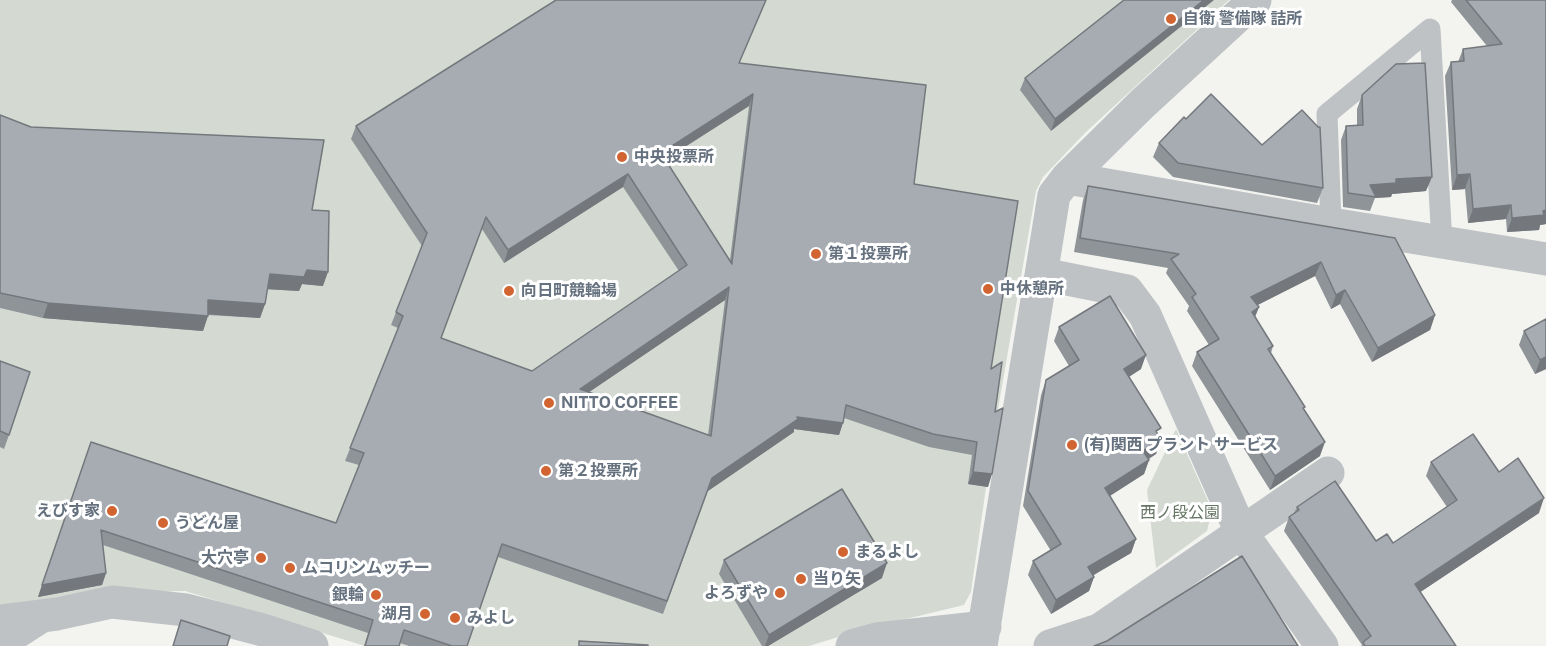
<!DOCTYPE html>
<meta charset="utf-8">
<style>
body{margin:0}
canvas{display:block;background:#f3f4f0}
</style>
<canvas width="1546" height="646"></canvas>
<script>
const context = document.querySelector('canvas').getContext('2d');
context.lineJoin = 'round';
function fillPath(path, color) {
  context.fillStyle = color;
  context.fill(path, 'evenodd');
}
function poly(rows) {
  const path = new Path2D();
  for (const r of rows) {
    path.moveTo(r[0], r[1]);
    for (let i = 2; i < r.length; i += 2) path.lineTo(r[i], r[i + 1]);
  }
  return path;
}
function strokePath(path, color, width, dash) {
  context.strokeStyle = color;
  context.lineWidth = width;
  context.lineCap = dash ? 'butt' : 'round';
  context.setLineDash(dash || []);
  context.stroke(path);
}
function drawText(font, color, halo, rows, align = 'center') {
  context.font = font + ' "Public Sans","Noto Sans JP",sans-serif';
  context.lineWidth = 6;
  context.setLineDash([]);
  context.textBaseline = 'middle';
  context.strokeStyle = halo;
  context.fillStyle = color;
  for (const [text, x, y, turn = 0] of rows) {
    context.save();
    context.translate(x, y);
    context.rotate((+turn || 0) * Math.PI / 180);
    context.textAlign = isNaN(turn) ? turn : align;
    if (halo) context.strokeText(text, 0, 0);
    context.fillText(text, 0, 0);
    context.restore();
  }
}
fillPath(poly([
 [0,0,1229,0,1085,133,1043,177,1036,191,994,432,971,592,964,605,861,630,809,646,365,646,185,591,131,592,0,607],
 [1176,429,1212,510,1207,531,1156,568,1147,490]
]), '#d4dad2');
strokePath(poly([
 [1331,224,1327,114,1430,29,1442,243],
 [0,646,11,643,47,620]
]), '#bfc2c5', 21);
strokePath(poly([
 [1067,178,1331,224,1546,259],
 [1042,274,1127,291,1145,315,1241,532,1322,646],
 [0,621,57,614,112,602,186,610,263,630,312,646],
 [852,646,877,639,985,627],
 [981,646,1054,195,1067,178,1142,104,1255,0],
 [1050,646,1099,630,1328,473]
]), '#bfc2c5', 33);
fillPath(poly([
 [766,0,739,63,914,184,991,369,995,412,988,487,968,484,972,455,929,447,844,418,839,435,794,429,794,432,708,491,663,614,498,557,467,646,409,646,400,643,399,646,364,646,368,633,103,545,106,573,102,585,38,597,91,442,336,523,359,465,345,461,398,328,391,325,422,246,351,139,356,126],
 [749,106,730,260,665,160],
 [623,187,679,271,532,371,441,338,482,229,504,263],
 [725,300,708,435,589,392],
 [1124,0,1051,131,1020,90,1025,78],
 [1452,0,1546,0,1546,224,1540,225,1539,230,1507,232,1506,219,1468,223,1465,189,1452,190,1445,76,1451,62,1458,62,1463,49,1487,46,1451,2],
 [1362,95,1426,191,1392,194,1391,197,1375,198,1370,211,1343,207,1341,140,1346,126,1357,126,1357,109],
 [0,115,31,127,312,210,323,286,302,284,299,291,267,289,265,304,260,318,208,315,203,331,43,318,0,308],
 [1186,119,1262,145,1323,188,1317,203,1173,177,1153,157,1159,143],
 [1088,186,1395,238,1435,315,1430,330,1372,362,1340,304,1331,309,1315,276,1257,305,1259,307,1255,317,1273,346,1271,353,1304,410,1320,456,1270,490,1192,366,1197,352,1209,345,1187,311,1189,306,1166,273,1168,268,1074,252,1083,200],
 [1546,319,1546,369,1535,374,1519,345,1524,331],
 [1059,327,1141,369,1129,377,1161,440,1156,454,1149,459,1149,460,1144,474,1110,496,1136,539,1131,553,1093,575,1094,577,1089,591,1051,614,1028,575,1033,561,1051,551,1023,506,1041,395,1046,380,1069,366,1054,341],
 [0,361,9,435,4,449,0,447],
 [1431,462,1499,472,1539,513,1420,592,1456,646,1361,646,1362,645,1284,531,1289,517,1294,513,1297,507,1376,541,1393,543,1447,507,1426,476],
 [724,560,882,578,768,646,762,646,719,574]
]), '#8f9499');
fillPath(poly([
 [1204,0,1214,0,1051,131,1055,119],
 [753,94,749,106,656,165,661,153],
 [628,174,623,187,504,263,508,250],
 [1470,174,1465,189,1452,190,1457,175],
 [1432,177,1426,191,1392,194,1391,197,1375,198,1376,197,1370,185,1396,179],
 [1511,205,1506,219,1468,223,1473,209],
 [1546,210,1546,224,1540,225,1539,230,1507,232,1512,218],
 [1321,262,1315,276,1246,311,1251,297],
 [307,270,328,272,323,286,302,284,299,291,264,289,270,274],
 [729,287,725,300,576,401,580,389],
 [1345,290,1340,304,1331,309,1336,295],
 [208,300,265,304,260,318,203,314],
 [48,303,208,316,203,331,43,318],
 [1259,307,1253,321,1252,312],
 [1435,315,1430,330,1372,362,1378,348],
 [1146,355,1141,369,1119,383,1124,369],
 [1546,357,1546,369,1535,374,1540,360],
 [797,417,843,423,839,435,794,429,794,432,708,491,712,478],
 [1161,440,1156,454,1138,465,1143,451],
 [1325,442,1320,456,1270,490,1275,476],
 [1149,460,1144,474,1100,502,1105,488],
 [973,472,992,474,988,487,968,484],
 [1544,498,1539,513,1410,599,1415,584],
 [1136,539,1131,553,1082,582,1088,567],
 [887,563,882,578,768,646,765,646,769,635],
 [106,573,102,585,38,597,42,585],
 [1094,577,1089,591,1051,614,1056,600]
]), '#74787d');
const building = poly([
 [556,0,766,0,739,63,926,85,914,184,1018,201,991,369,1002,362,995,412,1003,408,992,474,973,472,977,442,933,434,846,405,843,423,797,417,798,419,712,478,667,601,502,544,467,646,452,646,404,630,399,646,365,646,373,620,101,530,106,573,42,585,91,442,336,523,364,453,350,448,403,316,396,312,427,233,356,126,556,0],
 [753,94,732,262,732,264,661,153,753,94],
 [628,174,687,265,532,371,441,338,486,217,508,250,628,174],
 [729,287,711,436,580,389,729,287],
 [1124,0,1204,0,1055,119,1025,78,1124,0],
 [1466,0,1546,0,1546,210,1543,211,1544,215,1512,218,1511,205,1473,209,1470,174,1457,175,1451,62,1464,61,1463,49,1502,44,1466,0],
 [1425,63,1432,177,1396,179,1396,183,1370,185,1376,197,1348,193,1346,126,1363,125,1362,95,1396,64,1425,63],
 [1211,94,1262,145,1302,110,1318,127,1320,127,1323,188,1178,163,1159,143,1184,117,1186,119,1211,94],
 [0,115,31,127,324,140,312,210,329,211,328,272,307,270,304,277,270,274,265,304,208,300,208,316,48,303,0,293,0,115],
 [1088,186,1395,238,1435,315,1378,348,1345,290,1336,295,1321,262,1251,297,1259,307,1252,312,1273,346,1268,349,1305,407,1303,408,1325,442,1275,476,1197,352,1219,339,1192,297,1196,294,1171,259,1179,254,1080,238,1088,186],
 [1110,296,1146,355,1124,369,1161,428,1156,431,1161,440,1143,451,1149,460,1105,488,1136,539,1088,567,1094,577,1056,600,1033,561,1061,544,1028,491,1046,380,1079,360,1059,327,1110,296],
 [1546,319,1546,357,1540,360,1524,331,1546,319],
 [0,361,30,372,9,435,0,431,0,361],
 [1473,434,1499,472,1518,458,1544,498,1415,584,1456,646,1365,646,1363,642,1371,636,1289,517,1299,510,1297,507,1335,481,1376,541,1387,534,1393,543,1457,500,1431,462,1473,434],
 [842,489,887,563,769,635,724,560,842,489],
 [1242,556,1298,646,1094,646,1107,641,1242,556],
 [181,620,230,636,227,646,173,646,181,620],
 [579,641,648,645,648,646,579,646,579,641]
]);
fillPath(building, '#a6acb2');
strokePath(building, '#74787d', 1.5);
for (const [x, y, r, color] of [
 [1171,19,6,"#d26432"],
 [622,157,6,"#d26432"],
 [816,254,6,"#d26432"],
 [988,289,6,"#d26432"],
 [509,291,6,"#d26432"],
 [549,403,6,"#d26432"],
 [1072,445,6,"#d26432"],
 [546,471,6,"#d26432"],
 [112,511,6,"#d26432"],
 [163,523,6,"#d26432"],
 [843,552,6,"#d26432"],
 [261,558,6,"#d26432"],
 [290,568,6,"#d26432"],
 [801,579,6,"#d26432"],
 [780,593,6,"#d26432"],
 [376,595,6,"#d26432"],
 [425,614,6,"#d26432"],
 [455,618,6,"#d26432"]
]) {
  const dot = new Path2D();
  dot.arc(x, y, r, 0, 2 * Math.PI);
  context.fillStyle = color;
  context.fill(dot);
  strokePath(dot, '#fff', 2);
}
drawText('bold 16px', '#65717e', '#fff', [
 ["自衛 警備隊 詰所",1183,19],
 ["中央投票所",634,157],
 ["第１投票所",828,254],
 ["中休憩所",1000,289],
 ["向日町競輪場",521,291],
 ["NITTO COFFEE",561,403],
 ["(有)関西 プラント サービス",1084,445],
 ["第２投票所",558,471],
 ["えびす家",100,511,"right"],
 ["うどん屋",175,523],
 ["まるよし",855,552],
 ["大穴亭",249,558,"right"],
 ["ムコリンムッチー",302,568],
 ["当り矢",813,579],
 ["よろずや",768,593,"right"],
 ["銀輪",364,595,"right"],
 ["湖月",413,614,"right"],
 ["みよし",467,618]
], 'left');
drawText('16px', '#667664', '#fff', [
 ["西ノ段公園",1180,513]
]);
</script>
